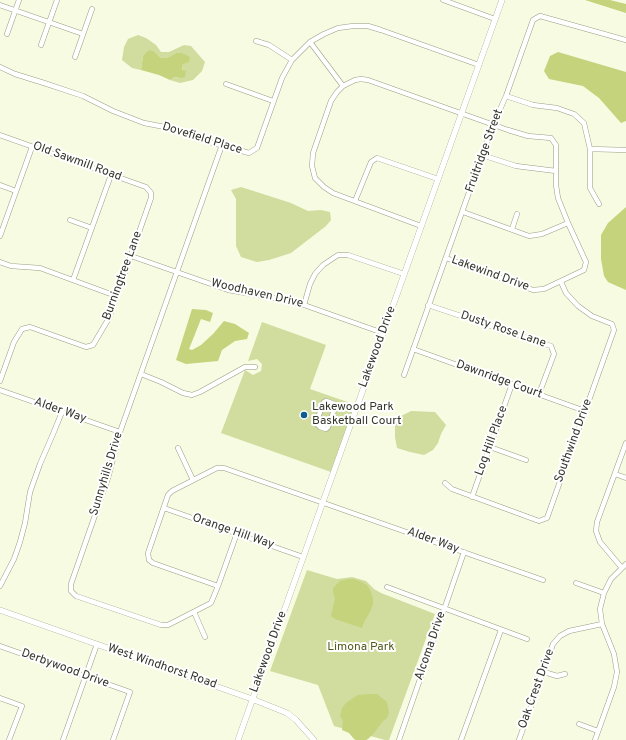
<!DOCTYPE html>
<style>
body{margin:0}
canvas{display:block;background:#f6fbe1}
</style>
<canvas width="626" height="740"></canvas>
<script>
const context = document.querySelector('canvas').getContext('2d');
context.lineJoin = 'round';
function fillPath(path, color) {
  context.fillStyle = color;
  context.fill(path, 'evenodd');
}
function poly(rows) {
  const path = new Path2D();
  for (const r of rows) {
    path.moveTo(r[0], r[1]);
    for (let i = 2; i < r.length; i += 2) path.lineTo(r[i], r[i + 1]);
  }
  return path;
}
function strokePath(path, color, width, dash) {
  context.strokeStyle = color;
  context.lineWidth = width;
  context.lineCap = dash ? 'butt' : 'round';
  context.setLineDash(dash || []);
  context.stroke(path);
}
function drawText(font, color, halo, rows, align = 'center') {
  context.font = font + ' Overpass,sans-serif';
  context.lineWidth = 4;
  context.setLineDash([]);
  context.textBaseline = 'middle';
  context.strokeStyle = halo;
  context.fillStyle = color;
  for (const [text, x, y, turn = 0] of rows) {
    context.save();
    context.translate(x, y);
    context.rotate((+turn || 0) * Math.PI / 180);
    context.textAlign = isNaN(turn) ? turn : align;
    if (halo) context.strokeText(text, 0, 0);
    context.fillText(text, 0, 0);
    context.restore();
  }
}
fillPath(poly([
 [138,35,146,38,156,45,161,52,169,52,184,45,191,46,205,62,202,71,193,80,180,83,170,80,173,77,181,78,183,64,176,53,167,58,161,58,155,52,143,56,141,70,132,68,122,60,124,47,128,39],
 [241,187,291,203,308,211,321,210,330,212,331,220,326,226,291,253,269,260,257,262,241,257,236,246,236,199,231,190],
 [262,322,326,345,310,389,356,405,331,472,221,433,245,370,253,375,261,371,262,364,257,359,248,361],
 [411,411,435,412,446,425,441,434,438,443,433,450,424,455,410,452,397,448,395,437,395,425,401,416],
 [307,570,337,579,352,577,366,581,374,589,381,593,435,614,389,740,385,740,334,726,318,685,270,671]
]), '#d1dc9f');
fillPath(poly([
 [585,0,610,0,626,4,626,13],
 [149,50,155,52,161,58,167,58,176,53,182,53,190,57,189,62,183,64,182,70,186,71,185,77,181,78,174,77,170,80,159,75,141,70,143,56],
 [558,52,626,72,626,121,621,123,599,98,583,86,549,79,544,71,550,56],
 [626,207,626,290,608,282,604,276,601,259,601,235,608,223],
 [192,309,206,310,213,313,210,322,201,319,189,349,192,350,201,345,213,334,224,321,235,324,249,333,247,339,235,341,222,350,218,361,186,364,176,360],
 [348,579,354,579,362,582,367,585,370,590,373,598,373,604,370,612,365,620,362,628,335,619,332,617,331,615,335,599,333,592,333,588,340,581],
 [372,694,377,694,387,702,389,713,387,718,383,721,374,733,368,739,366,740,356,740,354,739,349,733,342,730,343,721,340,716,342,708,347,702,358,695]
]), '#c4d37c');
const minor = poly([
 [443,0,495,19],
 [0,5,83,34],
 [7,34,19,0],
 [256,41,269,45,292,60],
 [310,42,343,86],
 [41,45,57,0],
 [75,57,92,9],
 [0,67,15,74,44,83,83,96,113,111,144,123,170,128,206,141,249,153,257,148,282,78,292,60,310,42,324,34,338,28,353,26,368,26,381,30,479,65],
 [226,84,273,101],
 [506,96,533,105,557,108,574,114,584,123,590,149,590,188,599,204],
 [0,135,146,187,151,193,151,198,109,318,93,345,86,347,30,327,22,329,14,342,0,381],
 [222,145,120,432,108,478,71,584,71,591,76,596,161,625,168,625,211,603,218,586,237,533],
 [590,149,626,150],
 [482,155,516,166,556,171],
 [0,185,16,191],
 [355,201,371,162,377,158,438,179],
 [463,212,529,236,542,234,568,223],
 [70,220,92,228],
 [421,226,333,193,324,187,315,178,312,166,313,153,331,101,337,92,343,86,355,80,361,79,368,80,508,130,528,136,551,138,556,145,556,185,558,198,568,223,586,262,584,270,544,289,533,290,446,258],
 [512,229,517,214],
 [0,236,32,147],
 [131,256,228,290,281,299,304,305,383,333],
 [0,262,11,266,40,268,116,296],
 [73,280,111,175],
 [304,305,310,284,315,274,323,265,338,255,348,255,404,274],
 [428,305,551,346,554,354,539,394],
 [413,349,585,411],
 [141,374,161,382,183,393,192,395,200,392,245,367,255,367],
 [404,375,493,125,506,96,533,20,540,16,626,40],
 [0,390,120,432],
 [336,405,328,427,326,429,320,427,317,424,317,420,324,402,326,401,355,411],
 [490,447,526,460],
 [178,448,193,480],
 [615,474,626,478],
 [445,483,452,489,539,521,547,518,614,330,612,324,592,316,578,306,566,293,561,282],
 [472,497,512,384],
 [164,508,303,557],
 [622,568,600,542,596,531,597,522,626,443],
 [576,583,604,593],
 [0,586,14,559,20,542,25,523,30,492,40,464,53,434,62,412],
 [218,586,153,563,149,560,148,553,168,495,172,491,217,468,224,468,543,580],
 [387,587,527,639],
 [194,612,205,637],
 [0,646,130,692,113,740],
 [544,672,557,676,565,674],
 [0,698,22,706,9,740],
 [579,724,598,731],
 [63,740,97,644],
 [399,740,464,552],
 [461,740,501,630],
 [519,740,553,644,560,636,569,631,602,624],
 [595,740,614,687,617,672,614,654,602,624,600,609,604,593,611,579,626,564]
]);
const tertiary = poly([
 [0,610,252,699,287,713,296,720,314,740],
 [238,740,502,0]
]);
strokePath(minor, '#9a9e86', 5.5);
strokePath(tertiary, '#9a9e86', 6);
strokePath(minor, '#fff', 4.5);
strokePath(tertiary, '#fff', 5.5);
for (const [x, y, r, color] of [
 [304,415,4,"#0f5c8f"]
]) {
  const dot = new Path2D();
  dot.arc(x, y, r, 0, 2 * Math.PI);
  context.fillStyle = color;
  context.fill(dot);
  strokePath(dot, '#fff', 1.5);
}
drawText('12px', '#33352b', '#fff', [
 ["Dovefield Place",202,139,17],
 ["Fruitridge Street",485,151,-70],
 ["Old Sawmill Road",77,162,20],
 ["Lakewind Drive",490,274,20],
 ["Burningtree Lane",123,276,-70],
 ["Woodhaven Drive",257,294,13],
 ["Dusty Rose Lane",503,330,19],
 ["Lakewood Drive",378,347,-70],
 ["Dawnridge Court",499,380,20],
 ["Alder Way",60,411,19],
 ["Log Hill Place",492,441,-70],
 ["Southwind Drive",574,441,-70],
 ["Sunnyhills Drive",107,474,-73],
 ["Orange Hill Way",233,532,19],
 ["Alder Way",433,541,20],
 ["Alcoma Drive",431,646,-71],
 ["Lakewood Drive",269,652,-70],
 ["West Windhorst Road",162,667,19],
 ["Derbywood Drive",65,669,20],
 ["Oak Crest Drive",537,689,-70]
]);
drawText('12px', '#33352b', '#fff', [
 ["Lakewood Park",312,408],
 ["Basketball Court",312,422]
], 'left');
drawText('12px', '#535c1d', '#fff', [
 ["Limona Park",361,648]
]);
</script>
